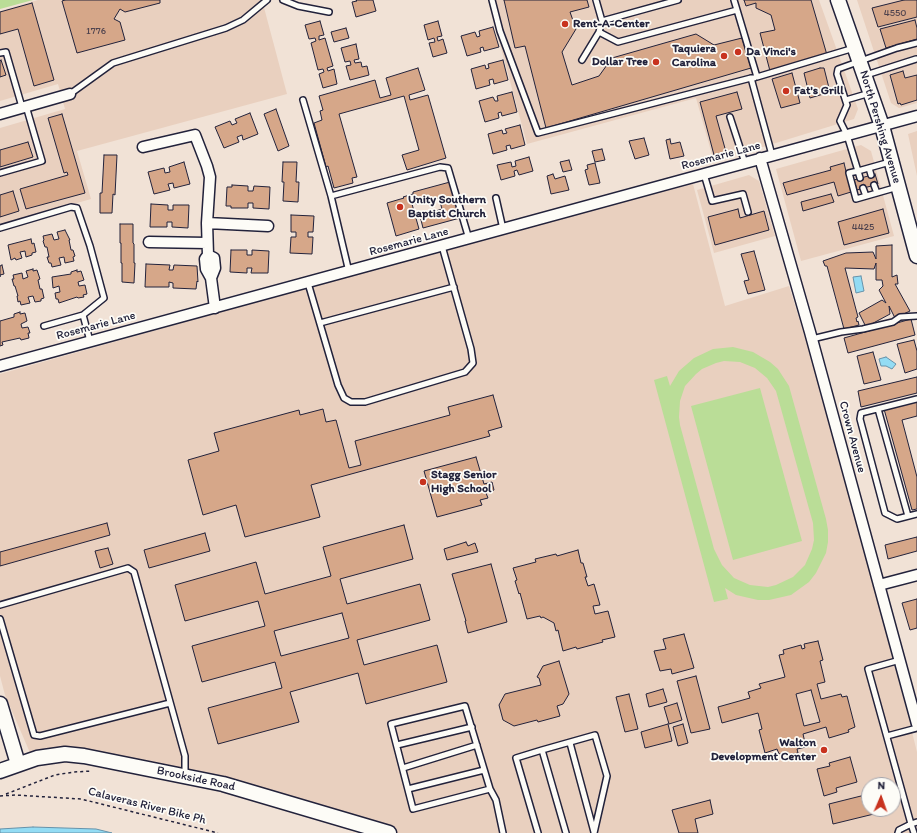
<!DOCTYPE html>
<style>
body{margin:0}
#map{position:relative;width:917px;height:833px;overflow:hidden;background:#f1e2d6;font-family:Itim,sans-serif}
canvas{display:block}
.north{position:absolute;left:861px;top:777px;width:40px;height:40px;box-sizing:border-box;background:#fdfcf7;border:1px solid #a5a5ac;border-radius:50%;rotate:2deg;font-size:11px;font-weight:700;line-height:16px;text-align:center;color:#22223b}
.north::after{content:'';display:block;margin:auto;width:14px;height:18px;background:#c8321e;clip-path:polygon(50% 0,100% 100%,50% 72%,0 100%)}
</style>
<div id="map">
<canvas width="917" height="833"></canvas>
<div class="north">N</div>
</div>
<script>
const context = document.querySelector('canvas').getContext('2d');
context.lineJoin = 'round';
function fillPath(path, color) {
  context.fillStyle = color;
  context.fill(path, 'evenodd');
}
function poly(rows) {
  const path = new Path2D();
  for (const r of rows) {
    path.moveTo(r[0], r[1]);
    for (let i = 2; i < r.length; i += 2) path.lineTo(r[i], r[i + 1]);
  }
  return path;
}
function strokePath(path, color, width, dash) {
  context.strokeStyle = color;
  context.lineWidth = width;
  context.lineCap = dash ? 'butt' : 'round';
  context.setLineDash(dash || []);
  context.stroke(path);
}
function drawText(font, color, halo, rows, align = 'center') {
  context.font = font + ' Itim,sans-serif';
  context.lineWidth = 3.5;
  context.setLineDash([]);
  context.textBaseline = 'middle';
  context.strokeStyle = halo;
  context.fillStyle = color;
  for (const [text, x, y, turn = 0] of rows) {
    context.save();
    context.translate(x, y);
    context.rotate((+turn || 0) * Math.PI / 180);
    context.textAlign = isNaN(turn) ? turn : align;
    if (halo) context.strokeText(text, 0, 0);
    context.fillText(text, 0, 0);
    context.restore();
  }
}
fillPath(poly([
 [38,0,262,0,287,94,77,151,91,199,0,225,0,128,65,109,58,84,0,101,0,11],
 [488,0,819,0,858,109,854,119,714,162,696,98,527,144],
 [857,0,917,0,917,103,899,108,891,103],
 [917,131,917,176,908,134],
 [861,145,871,151,894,236,801,261,776,169],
 [749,175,759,181,775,236,714,253,697,190],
 [693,184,725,306,789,286,806,341,876,589,917,752,917,833,396,833,269,802,247,795,81,760,34,762,5,695,0,676,0,374,459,245],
 [869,785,893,785,893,809,869,809]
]), '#e9d0bf');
fillPath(poly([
 [0,0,33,0,0,9],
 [733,347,753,352,770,362,778,369,789,386,826,519,828,530,828,542,826,553,816,573,809,582,791,595,769,600,758,600,736,595,725,588,728,599,714,602,654,380,667,376,670,386,679,371,694,358,713,349],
 [724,361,740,362,755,368,767,378,776,391,813,523,814,540,812,549,805,565,793,577,776,585,768,587,750,585,734,578,722,565,714,549,680,425,679,417,680,401,685,386,696,374,702,369,716,363],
 [760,388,802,541,733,560,691,406]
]), '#badd97');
const water = poly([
 [861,276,864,291,856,293,853,277,861,276],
 [886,357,896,364,892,369,886,366,881,366,879,359,886,357],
 [33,827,96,829,112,833,0,833,0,829,33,827]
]);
fillPath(water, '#93dcf4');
strokePath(water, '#6692aa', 1);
const building = poly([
 [65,0,160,0,160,3,125,12,120,9,114,19,120,22,125,40,77,53,62,1,65,0],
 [356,0,373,0,376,11,356,17,352,2,357,1,356,0],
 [504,0,587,0,589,7,570,12,576,29,562,52,572,85,599,76,612,58,696,34,714,45,742,38,751,68,546,128,525,46,515,48,504,0],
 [744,0,811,0,827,55,770,71,760,33,775,30,771,15,756,8,756,3,746,6,744,0],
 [904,0,917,0,917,17,878,27,872,8,904,0],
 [32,3,54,80,34,86,18,29,0,34,0,12,32,3],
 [915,20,917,28,917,39,886,48,880,29,915,20],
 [320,21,324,35,319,36,319,40,325,38,333,66,327,68,328,71,334,69,337,84,323,88,319,74,324,72,323,69,318,70,311,43,316,41,315,38,309,39,305,25,320,21],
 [438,21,442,36,437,37,438,41,443,39,447,53,433,57,429,43,435,42,434,38,428,40,424,25,438,21],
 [493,27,499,47,484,51,483,47,480,48,481,52,467,56,461,36,475,32,477,37,480,36,479,31,493,27],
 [346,28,349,38,334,42,331,32,346,28],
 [356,44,359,59,354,60,355,63,361,62,362,67,367,66,369,75,350,80,346,66,351,65,350,61,345,62,341,48,356,44],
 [1,60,6,75,0,77,0,61,1,60],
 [503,60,508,80,494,84,493,79,489,80,490,85,476,89,471,69,485,65,486,69,489,68,488,64,503,60],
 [418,68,425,90,409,95,410,100,428,95,446,158,407,170,402,155,419,150,404,96,339,114,357,177,352,178,353,183,334,188,328,166,326,167,314,123,322,120,320,111,323,110,319,96,375,80,380,98,391,95,386,78,418,68],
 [820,68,824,68,830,92,810,98,804,73,820,68],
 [903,71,905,78,917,75,917,100,901,105,900,103,898,104,890,75,903,71],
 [792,73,800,103,781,108,772,79,792,73],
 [512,92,517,112,502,116,501,112,498,113,499,118,485,122,479,101,493,97,495,101,498,101,497,96,512,92],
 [737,92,742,109,716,116,726,152,714,155,700,102,737,92],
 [276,109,289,146,278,151,264,114,276,109],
 [250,113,258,134,243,140,242,135,237,137,239,142,224,148,215,127,230,121,232,125,237,123,235,119,250,113],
 [62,114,85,193,26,209,20,189,68,175,67,172,64,173,48,118,62,114],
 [520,125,525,145,511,149,510,145,506,146,507,150,493,154,488,134,502,130,503,134,507,133,505,129,520,125],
 [644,138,649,155,635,159,629,141,644,138],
 [670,139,671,144,680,142,684,156,670,159,666,140,670,139],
 [28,142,33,157,0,167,0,150,28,142],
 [602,149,605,160,595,162,592,151,602,149],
 [104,155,117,155,115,195,113,194,112,213,100,213,100,193,102,193,104,155],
 [529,157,533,171,519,175,517,170,514,171,515,176,501,180,497,165,511,162,512,167,516,166,515,161,529,157],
 [569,160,572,170,563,172,560,162,569,160],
 [184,162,190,184,174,188,173,183,168,184,170,190,154,194,148,172,164,168,165,173,170,172,169,167,184,162],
 [283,162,297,162,296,182,299,182,298,202,283,201,284,182,282,182,283,162],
 [595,163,600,183,589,185,585,170,588,169,587,165,595,163],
 [844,163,851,192,838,196,834,182,787,195,783,183,831,170,830,167,844,163],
 [553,174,555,179,565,176,569,190,551,194,547,176,553,174],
 [875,174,878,184,857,190,854,180,875,174],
 [450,182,460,218,423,228,420,216,442,209,439,198,416,204,416,203,412,204,419,229,396,236,387,203,404,198,403,197,413,194,413,192,450,182],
 [232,185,248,186,248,191,253,191,254,186,270,187,269,209,253,208,253,203,248,203,248,208,231,208,231,206,226,206,227,187,232,187,232,185],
 [13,191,19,211,0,217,0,195,13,191],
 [831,194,834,202,803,211,801,202,831,194],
 [151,204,168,205,168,210,173,210,173,205,189,205,188,228,172,227,172,222,167,222,167,227,150,227,151,204],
 [738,209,740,218,764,211,769,230,715,245,708,217,738,209],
 [883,209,889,233,844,245,838,222,883,209],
 [291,215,314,216,313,232,308,232,308,237,313,237,312,254,290,253,291,237,296,237,296,232,291,232,291,215],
 [120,224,133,224,133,243,134,244,134,263,135,263,134,283,122,282,122,263,121,263,121,243,120,243,120,224],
 [65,230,70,240,69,240,71,250,73,250,75,256,73,257,74,261,65,263,64,257,59,258,61,265,52,267,51,263,49,263,47,257,49,257,47,247,45,247,43,241,44,240,43,236,52,234,54,240,59,239,57,232,65,230],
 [31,239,32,244,34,243,36,252,32,253,32,255,26,257,25,251,20,252,22,258,16,260,15,258,11,260,8,245,31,239],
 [892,245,892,277,897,275,898,284,895,284,910,311,895,318,889,306,890,314,866,327,859,313,882,300,886,303,879,290,883,286,882,280,876,280,876,263,874,269,845,268,858,317,856,318,857,322,858,321,859,325,844,329,827,266,825,266,823,261,846,253,873,252,876,259,876,246,892,245],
 [231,250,247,250,247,255,252,255,252,250,269,251,268,273,251,273,252,268,247,268,247,273,230,272,231,250],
 [754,251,765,290,748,294,744,281,749,280,741,254,754,251],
 [146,264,170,265,169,270,173,270,174,265,197,266,198,282,197,281,196,289,173,288,173,283,169,282,169,287,145,287,146,264],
 [2,265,4,274,0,275,0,277,0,266,2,265],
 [33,269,33,271,37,270,40,279,38,280,40,289,42,289,44,298,41,299,41,301,35,302,33,296,28,297,30,303,21,305,20,301,18,302,17,296,18,296,15,286,14,286,12,279,14,279,13,275,22,273,23,279,28,277,26,271,33,269],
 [77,270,77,272,81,271,84,280,78,282,79,286,85,285,87,294,83,295,84,297,78,298,77,297,59,303,58,299,56,299,55,293,60,292,59,286,53,288,52,277,71,274,71,272,77,270],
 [20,312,20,314,25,313,27,321,21,324,22,328,28,327,30,333,28,333,29,338,21,340,20,338,2,342,3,345,0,346,0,321,14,317,14,314,20,312],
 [911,319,915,335,848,353,844,338,911,319],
 [914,340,917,351,917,369,905,373,897,344,914,340],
 [873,352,881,380,864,384,857,356,873,352],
 [917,377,917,393,861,407,858,391,917,377],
 [493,395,502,427,488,431,490,436,311,485,320,517,245,537,236,505,203,515,188,460,219,451,214,433,299,410,300,415,323,409,326,422,336,420,349,468,361,465,355,441,450,415,448,407,493,395],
 [917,400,917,416,902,420,917,477,917,509,912,510,884,409,917,400],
 [476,457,484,484,492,482,494,490,486,493,488,498,480,500,482,505,437,517,424,471,476,457],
 [107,523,110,535,0,566,0,552,107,523],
 [404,525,413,559,340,579,347,604,420,584,430,620,357,640,364,665,437,645,447,682,366,704,358,673,290,692,299,722,218,744,208,708,282,688,275,662,202,682,192,646,265,626,258,601,185,621,175,585,256,562,265,594,331,576,323,547,404,525],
 [342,613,349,638,281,656,274,631,342,613],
 [205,533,210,551,149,568,144,550,205,533],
 [917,537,917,551,888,559,885,545,917,537],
 [466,542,468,546,475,543,478,552,447,560,444,549,466,542],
 [108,548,113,564,100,568,95,551,108,548],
 [578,550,581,563,583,563,587,577,585,577,588,586,594,584,600,605,593,606,595,614,608,611,615,637,602,640,603,642,577,649,576,647,563,651,558,630,556,631,554,623,543,617,541,618,540,616,527,619,520,593,519,594,515,581,517,580,513,568,536,562,535,559,556,554,557,556,578,550],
 [491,564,507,622,468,633,465,621,466,621,452,574,491,564],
 [917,599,917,628,910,630,902,603,917,599],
 [684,634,694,668,672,674,671,669,660,671,654,651,666,649,663,639,684,634],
 [818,641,823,660,820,661,825,682,817,684,821,699,841,694,842,697,847,696,855,727,848,730,849,732,829,738,826,727,803,734,806,747,797,749,798,753,788,755,788,752,779,754,777,749,765,753,759,730,762,729,758,713,722,723,718,707,750,698,748,692,761,688,759,684,785,677,779,655,784,654,783,650,801,645,802,649,805,648,804,644,818,641],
 [811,690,820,722,804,726,796,694,811,690],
 [559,661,569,694,563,704,557,706,560,716,538,722,537,720,514,726,503,720,499,705,505,694,541,685,539,678,537,677,543,666,559,661],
 [696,676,710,729,691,733,677,681,696,676],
 [663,689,667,702,649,707,646,694,663,689],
 [629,694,638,729,625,732,616,697,629,694],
 [677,703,682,720,669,724,664,707,677,703],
 [668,724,672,741,645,748,641,732,668,724],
 [683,724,688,743,678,746,673,727,683,724],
 [850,757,857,782,836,788,837,792,824,796,817,769,830,766,829,763,850,757],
 [869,794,869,809,877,809,878,813,833,824,829,804,869,794],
 [710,800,713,814,695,819,698,833,679,833,672,810,710,800]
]);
fillPath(building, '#d6a789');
strokePath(building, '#22223b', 1);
const lane = poly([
 [283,0,298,6,329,12],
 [492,0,500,31,538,133,751,78],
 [737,10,757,77,854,48],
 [602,21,678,0],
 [599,32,618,42,737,10,734,0],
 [0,53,6,52,22,107],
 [582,60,599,32,602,21,596,0],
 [866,75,916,59],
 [754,78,751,78,772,155],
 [70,94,113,63,226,28,243,20,267,0],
 [303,100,331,196],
 [846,100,870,93],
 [730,117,745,163],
 [890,162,858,171,847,135,840,121,847,105,837,74,838,69,897,48,917,43],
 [869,168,871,175],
 [0,173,42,161,26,106],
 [704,174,712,201,743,194,748,212],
 [860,178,858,171,849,173,856,199,898,187],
 [874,185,877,193],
 [863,188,866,196],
 [496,198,503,229],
 [0,228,71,207,77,208,90,246,104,298,83,315,44,326],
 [349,272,331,196,440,167,448,168,469,239],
 [308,283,338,385,344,398,351,402,365,402,465,372,473,363,471,349,442,246],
 [83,315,90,341],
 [320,323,454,287],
 [812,339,841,332,863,329,893,322,900,317,917,316],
 [917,399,861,413,860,419,885,513,897,519,917,514],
 [878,409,908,516],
 [0,605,128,568,134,572,185,756,185,775],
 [0,619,34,735,40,736,170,703],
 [900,660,868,669,911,824,917,822],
 [887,736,917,728],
 [570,743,594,832],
 [397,745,472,727],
 [542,750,595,735,607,776,594,833],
 [403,768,477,745],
 [408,789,484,770],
 [490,789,413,809,391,724,465,706,490,789,496,800,503,833],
 [538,833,516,758,542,750,566,833],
 [898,833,899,830,911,824,914,833]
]);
const street = poly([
 [0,114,70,94],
 [143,147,195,135,207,166,210,177,207,223,208,255,205,259,206,269,211,278,215,308],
 [760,158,810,332,917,724],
 [207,223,268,226],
 [149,242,207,243],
 [208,255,214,258,215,268,211,278],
 [0,366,917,116],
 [879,585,917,575]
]);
const secondary = poly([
 [838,0,882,126,917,256],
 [0,704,18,764],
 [0,771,37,758,65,754,84,756,223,784,389,833]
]);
strokePath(lane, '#22223b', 8);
strokePath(street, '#22223b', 13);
strokePath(secondary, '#22223b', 17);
strokePath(poly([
 [6,794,55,775,74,772,92,771],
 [0,796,15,795,81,799,218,833]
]), '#22223b', 1.5, [3, 3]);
strokePath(lane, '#fdfcf7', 5);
strokePath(street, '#fdfcf7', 10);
strokePath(secondary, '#fdfcf7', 14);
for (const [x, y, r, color] of [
 [565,24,4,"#c8321e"],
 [738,52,4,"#c8321e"],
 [724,56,4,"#c8321e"],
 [656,62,4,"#c8321e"],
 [786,91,4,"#c8321e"],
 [400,207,4,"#c8321e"],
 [423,482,4,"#c8321e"],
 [824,750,4,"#c8321e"]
]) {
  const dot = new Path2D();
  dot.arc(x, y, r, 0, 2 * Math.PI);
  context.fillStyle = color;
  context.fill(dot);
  strokePath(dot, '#fdfcf7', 1.5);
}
drawText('10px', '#4f434e', null, [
 ["4550",895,13],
 ["1776",96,31],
 ["4425",863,227]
]);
drawText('bold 12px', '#22223b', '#fdfcf7', [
 ["Rent-A-Center",573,24],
 ["Taquiera",716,49,"right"],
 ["Carolina",716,63,"right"],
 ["Da Vinci's",746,52],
 ["Dollar Tree",648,62,"right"],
 ["Fat's Grill",794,91],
 ["Unity Southern",408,200],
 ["Baptist Church",408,214],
 ["Stagg Senior",431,475],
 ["High School",431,489],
 ["Walton",816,743,"right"],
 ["Development Center",816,757,"right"]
], 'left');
drawText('12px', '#22223b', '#fdfcf7', [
 ["North Pershing Avenue",880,127,73],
 ["Rosemarie Lane",721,156,-15],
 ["Rosemarie Lane",409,242,-15],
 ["Rosemarie Lane",96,326,-15],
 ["Crown Avenue",852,437,75],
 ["Brookside Road",196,779,12],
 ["Calaveras River Bike Ph",147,806,14]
]);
</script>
